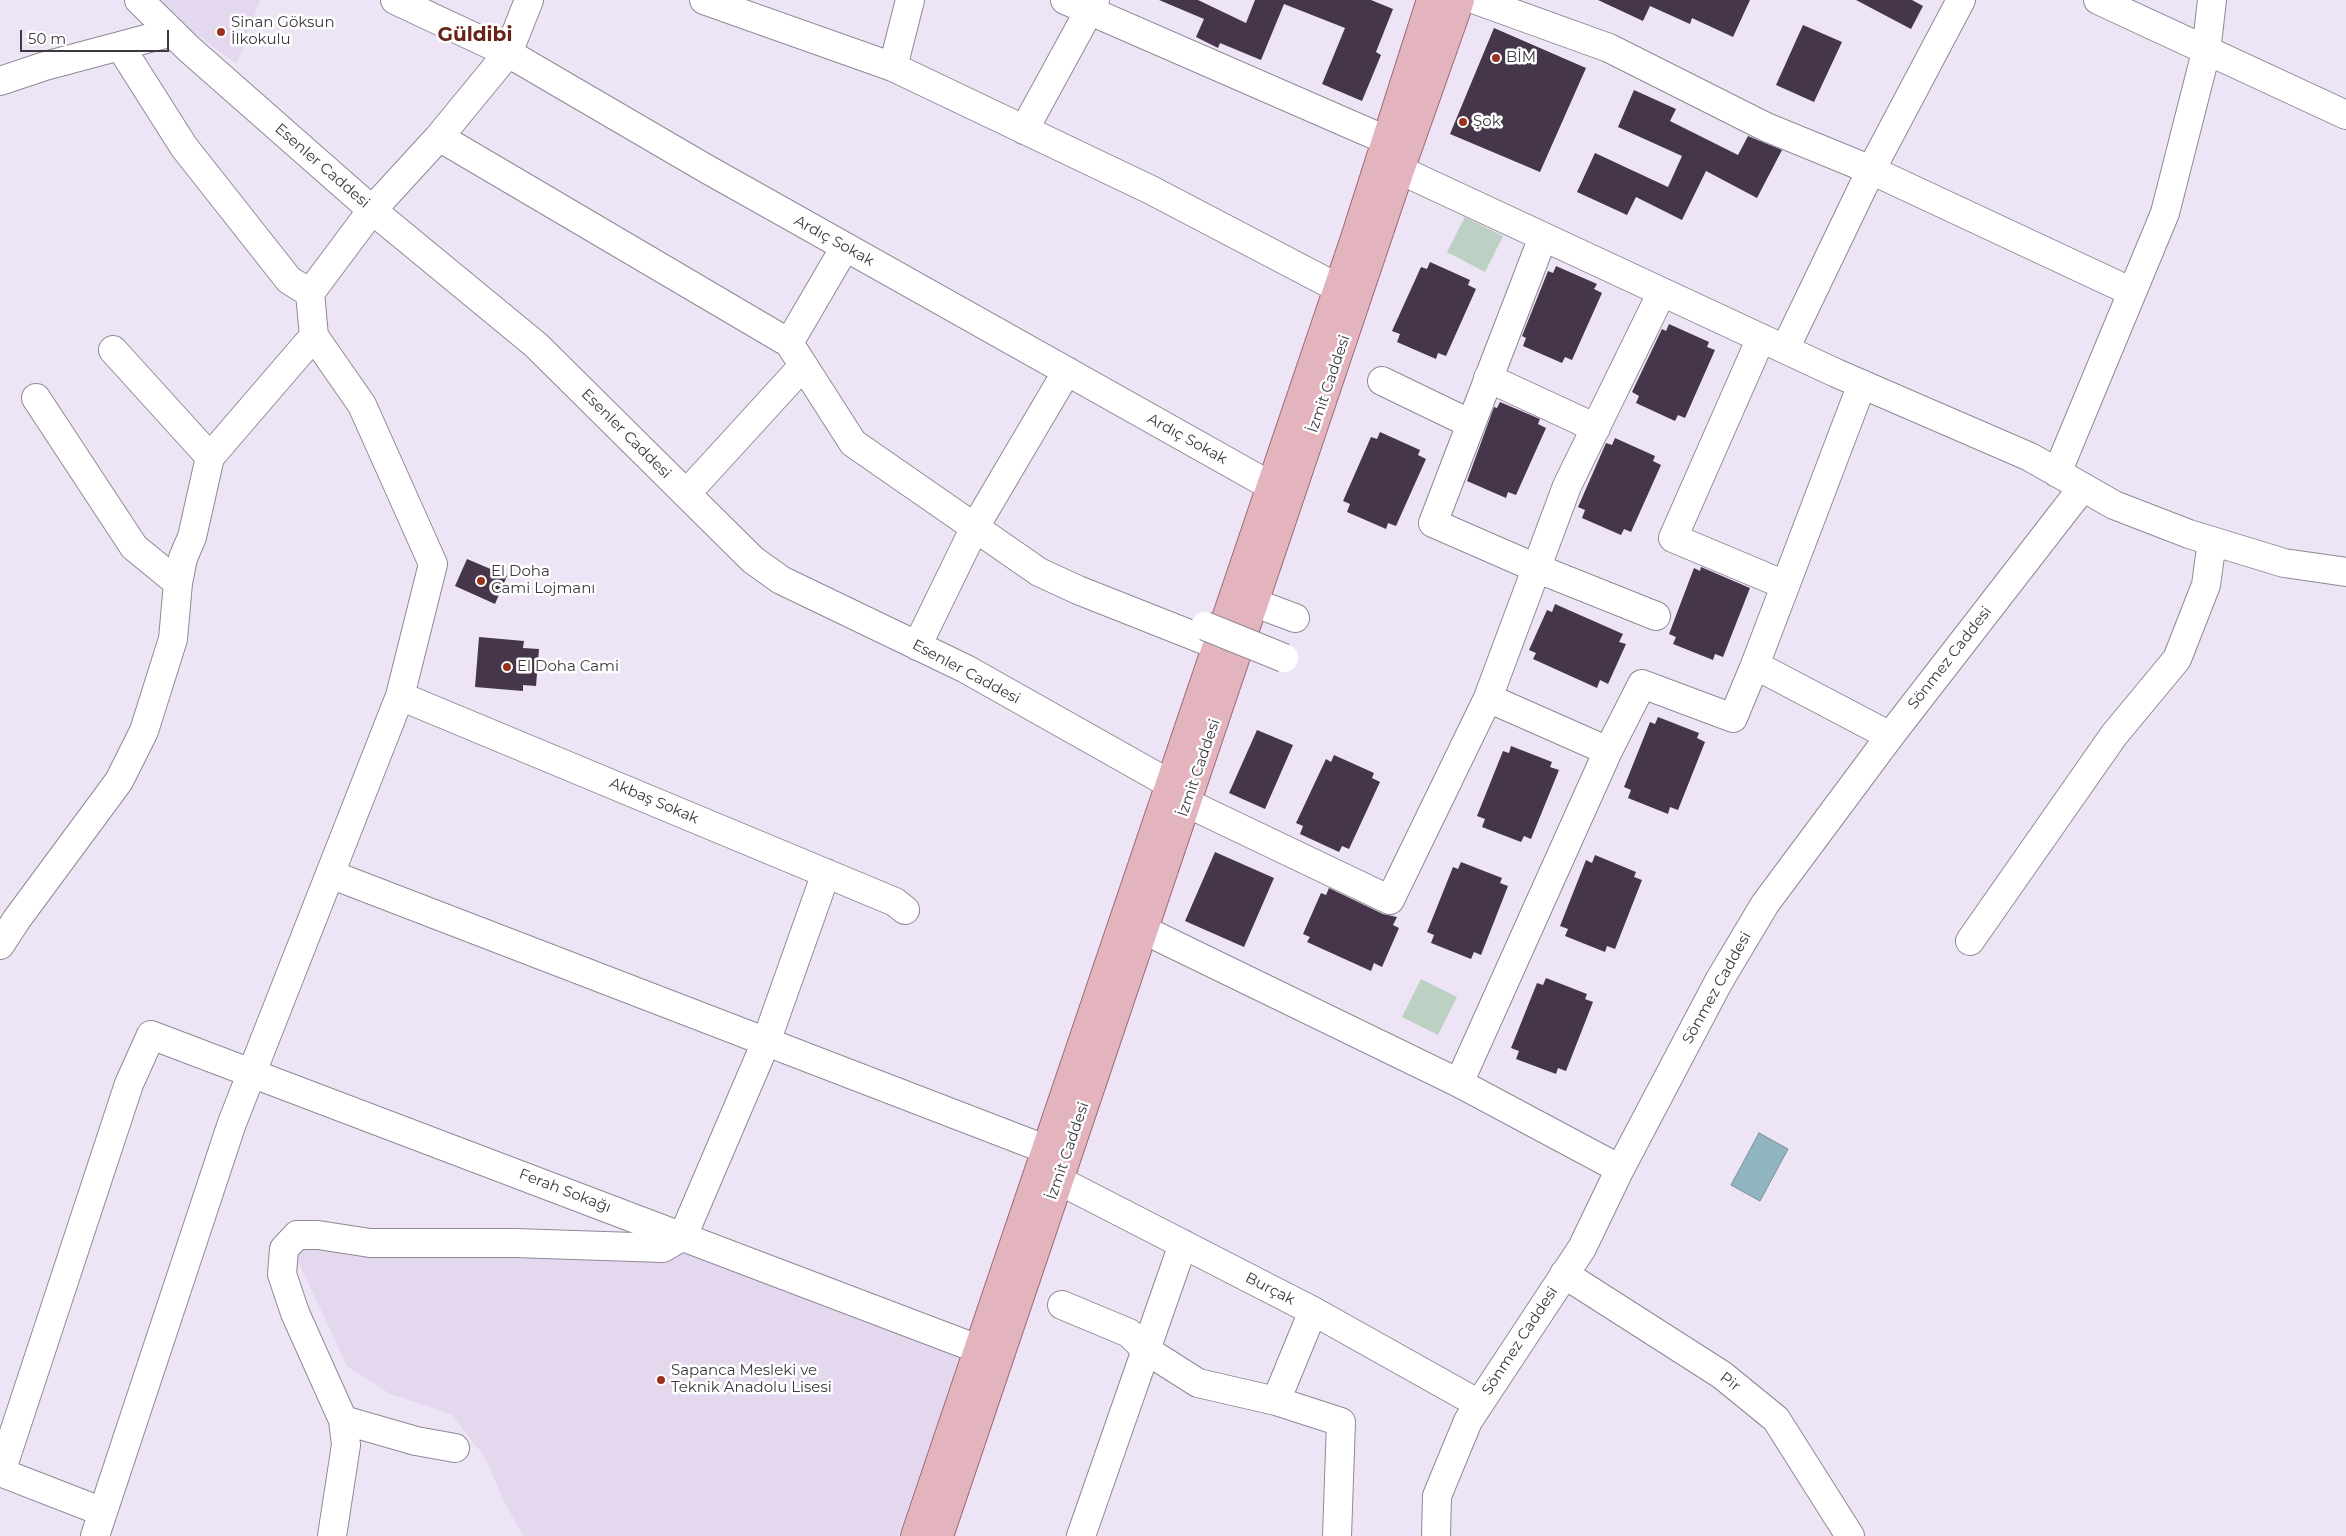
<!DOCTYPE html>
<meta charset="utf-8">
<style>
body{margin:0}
#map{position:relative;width:2346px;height:1536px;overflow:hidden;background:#ede5f5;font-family:Montserrat,sans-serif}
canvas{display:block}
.scale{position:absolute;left:20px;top:30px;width:149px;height:22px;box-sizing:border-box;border:2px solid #3c383f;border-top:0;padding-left:6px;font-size:15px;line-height:18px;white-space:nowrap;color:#3c383f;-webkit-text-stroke:4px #fff;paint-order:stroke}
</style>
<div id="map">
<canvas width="2346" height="1536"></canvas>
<div class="scale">50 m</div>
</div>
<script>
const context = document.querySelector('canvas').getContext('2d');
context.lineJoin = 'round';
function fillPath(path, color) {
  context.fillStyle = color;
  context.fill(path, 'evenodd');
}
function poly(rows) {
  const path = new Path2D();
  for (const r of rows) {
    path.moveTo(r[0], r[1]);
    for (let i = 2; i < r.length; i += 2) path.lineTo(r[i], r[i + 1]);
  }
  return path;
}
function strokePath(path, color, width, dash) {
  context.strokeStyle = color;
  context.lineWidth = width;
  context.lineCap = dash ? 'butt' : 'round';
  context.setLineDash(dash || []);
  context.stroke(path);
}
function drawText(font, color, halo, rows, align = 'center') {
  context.font = font + ' Montserrat,sans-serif';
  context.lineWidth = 5;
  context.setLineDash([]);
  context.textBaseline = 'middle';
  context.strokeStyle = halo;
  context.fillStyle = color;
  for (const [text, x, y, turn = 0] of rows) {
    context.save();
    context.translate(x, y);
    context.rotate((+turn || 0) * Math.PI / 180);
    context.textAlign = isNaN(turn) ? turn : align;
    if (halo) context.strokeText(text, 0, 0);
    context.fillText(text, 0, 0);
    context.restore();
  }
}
fillPath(poly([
 [149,0,260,0,237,64],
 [291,1246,670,1247,963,1353,898,1536,523,1536,505,1503,484,1456,451,1414,390,1394,347,1366]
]), '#e4d8ef');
fillPath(poly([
 [1465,217,1503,236,1485,272,1447,252],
 [1421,979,1457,997,1438,1035,1402,1017]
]), '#bcd0c3');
const water = poly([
 [1759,1133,1788,1149,1760,1201,1731,1185,1759,1133]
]);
fillPath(water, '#91b4c1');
strokePath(water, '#788f9a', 1);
fillPath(poly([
 [1159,0,1198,0,1246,23,1255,0,1371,0,1393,9,1376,52,1381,55,1362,101,1322,84,1345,28,1284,4,1261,60,1220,43,1218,48,1196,37,1204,19],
 [1598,0,1750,0,1733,37,1692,18,1690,24,1650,6,1643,21],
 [1856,0,1912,0,1923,6,1911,29],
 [1803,25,1842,42,1814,102,1776,85],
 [1494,28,1586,68,1540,172,1450,134],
 [1634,90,1676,109,1670,121,1738,155,1748,136,1782,150,1757,198,1706,171,1682,220,1636,197,1627,215,1577,192,1595,153,1668,187,1682,156,1618,127],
 [1430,262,1470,280,1468,285,1476,289,1446,356,1438,353,1436,359,1397,342,1400,334,1392,331,1421,267,1427,269],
 [1556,266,1597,284,1594,289,1602,293,1572,360,1565,357,1562,363,1523,346,1526,338,1522,336,1548,271,1553,273],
 [1669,324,1709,342,1707,347,1715,350,1685,418,1678,415,1675,421,1636,403,1639,396,1632,392,1662,329,1666,331],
 [1500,402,1540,419,1538,424,1546,428,1516,495,1508,492,1506,498,1467,481,1494,407,1497,408],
 [1380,432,1420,450,1418,455,1426,459,1396,526,1388,523,1386,529,1347,512,1350,504,1343,501,1371,437,1377,439],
 [1615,438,1655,456,1653,461,1661,465,1631,532,1624,529,1621,535,1582,518,1585,510,1578,507,1606,443,1612,445],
 [467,559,507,576,495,604,455,586],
 [1701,567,1750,588,1723,657,1715,654,1713,660,1673,644,1676,637,1669,634,1694,568,1700,571],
 [1555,604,1623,634,1619,642,1626,644,1608,684,1600,680,1597,688,1533,659,1536,653,1529,650,1547,610,1552,612],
 [479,637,524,641,523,648,539,649,536,686,523,685,523,691,475,687],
 [1658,717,1699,733,1697,738,1705,742,1678,810,1670,807,1668,814,1628,798,1631,790,1624,787,1650,722,1655,724],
 [1257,730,1293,745,1265,809,1229,793],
 [1511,746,1552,762,1550,767,1559,770,1531,839,1524,836,1521,842,1482,827,1485,819,1477,816,1503,751,1509,753],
 [1334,755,1374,773,1372,778,1380,782,1349,849,1342,846,1339,852,1300,834,1303,826,1296,823,1326,759,1331,762],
 [1215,852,1274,878,1244,947,1185,921],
 [1595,855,1636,872,1634,877,1642,880,1615,949,1607,946,1605,952,1565,936,1568,929,1560,926,1586,860,1592,863],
 [1461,862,1502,878,1500,883,1508,886,1481,955,1474,952,1471,959,1431,943,1434,935,1427,932,1453,867,1458,869],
 [1329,888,1383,914,1397,917,1393,925,1399,928,1382,967,1374,963,1371,971,1307,942,1310,937,1303,934,1321,893,1326,895],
 [1546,978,1587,994,1585,999,1593,1002,1566,1071,1558,1068,1556,1074,1516,1059,1519,1051,1511,1048,1537,983,1543,985]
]), '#46364b');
const minor = poly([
 [139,0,189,49,372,210,536,345,753,560,781,580,966,669,1170,784],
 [395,0,508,53,705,168,1271,486],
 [704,0,893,67,1151,190,1338,288],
 [1065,0,1386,140],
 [1476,0,1609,48,1766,127,1871,170,2132,292],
 [2098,0,2346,115],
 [120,46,184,147,289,280,310,293],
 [893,67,910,0],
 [0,81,45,66,172,32],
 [1024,130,1095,0],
 [439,137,789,343,853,443,1039,572,1078,590,1217,645],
 [1400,170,1836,373,2030,457,2114,505,2189,534,2284,563,2346,572],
 [1543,237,1433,523,1536,568,1656,616],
 [1761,338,1673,538,1785,585],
 [789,343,845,247],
 [1785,349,1871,170,1961,0],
 [113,350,210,457],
 [1488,378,1596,428],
 [1382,381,1471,424],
 [1862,384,1755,665,1890,736],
 [36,398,134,547,178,583],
 [2057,473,2165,213,2206,52,2212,0],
 [686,494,803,366],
 [1255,603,1295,618],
 [917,646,975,527,1067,371],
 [400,696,895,902,905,910],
 [1608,751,1642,684,1733,718,1755,665],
 [1187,803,1390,900,1488,698,1567,486,1662,292],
 [330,874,1045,1149],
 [1144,930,1459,1083,1620,1169],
 [1970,941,2114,735,2177,659,2206,585,2212,541],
 [0,945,17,919,119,781,144,731,173,639,178,583,183,558,192,537,210,457,314,336],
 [1459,1083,1608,751,1488,698],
 [1058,1180,1313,1311,1479,1404],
 [1564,1274,1722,1375,1776,1419,1850,1536],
 [1062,1305,1129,1333,1146,1350,1198,1383,1276,1401],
 [1313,1311,1276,1401,1341,1422,1337,1536],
 [343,1420,416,1441,455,1448],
 [0,1472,103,1512],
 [1,1472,129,1084,151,1035,978,1349],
 [95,1536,232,1123,400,696,433,564,362,405,314,336,310,293,372,210,439,137,508,53,529,0],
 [332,1536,346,1445,343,1420,295,1313,282,1274,284,1249,297,1235,318,1235,370,1243,515,1243,663,1248,683,1236,766,1042,826,873],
 [1081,1536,1183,1244],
 [1436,1536,1437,1496,1468,1421,1582,1248,1620,1169,1719,981,1765,904,1890,736,2083,487]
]);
const major = poly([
 [915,1536,1354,241,1431,0],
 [939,1536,1400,170,1460,0]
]);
strokePath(minor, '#908897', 30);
strokePath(major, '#9c6875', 30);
strokePath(minor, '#fff', 28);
strokePath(major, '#e3b4be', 28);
const minorBridge = poly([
 [1205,626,1284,658]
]);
strokePath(minorBridge, '#908897', 30, []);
strokePath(minorBridge, '#fff', 28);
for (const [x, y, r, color] of [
 [221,32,5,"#9a311d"],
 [1496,58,5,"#9a311d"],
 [1463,122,5,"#9a311d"],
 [481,581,5,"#9a311d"],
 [507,667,5,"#9a311d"],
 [661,1380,5,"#9a311d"]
]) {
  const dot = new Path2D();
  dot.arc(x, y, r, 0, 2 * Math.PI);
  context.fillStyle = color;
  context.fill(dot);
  strokePath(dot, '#fff', 2);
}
drawText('15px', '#3c383f', '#fff', [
 ["Sinan Göksun",231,23],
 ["İlkokulu",231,40],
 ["BİM",1506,58],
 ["Şok",1473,122],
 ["El Doha",491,572],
 ["Cami Lojmanı",491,589],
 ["El Doha Cami",517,667],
 ["Sapanca Mesleki ve",671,1371],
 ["Teknik Anadolu Lisesi",671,1388]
], 'left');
drawText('15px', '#3c383f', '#fff', [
 ["Esenler Caddesi",322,166,41],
 ["Ardıç Sokak",834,241,29],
 ["İzmit Caddesi",1329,384,-71],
 ["Esenler Caddesi",626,434,45],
 ["Ardıç Sokak",1187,439,29],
 ["Sönmez Caddesi",1950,658,-52],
 ["Esenler Caddesi",966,672,28],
 ["İzmit Caddesi",1199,768,-71],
 ["Akbaş Sokak",654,801,23],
 ["Sönmez Caddesi",1717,988,-61],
 ["İzmit Caddesi",1068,1151,-71],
 ["Ferah Sokağı",565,1191,21],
 ["Burçak",1270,1289,27],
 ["Sönmez Caddesi",1520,1341,-57],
 ["Pir",1730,1382,38]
]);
drawText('bold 20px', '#662316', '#fff', [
 ["Güldibi",475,35]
]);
</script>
